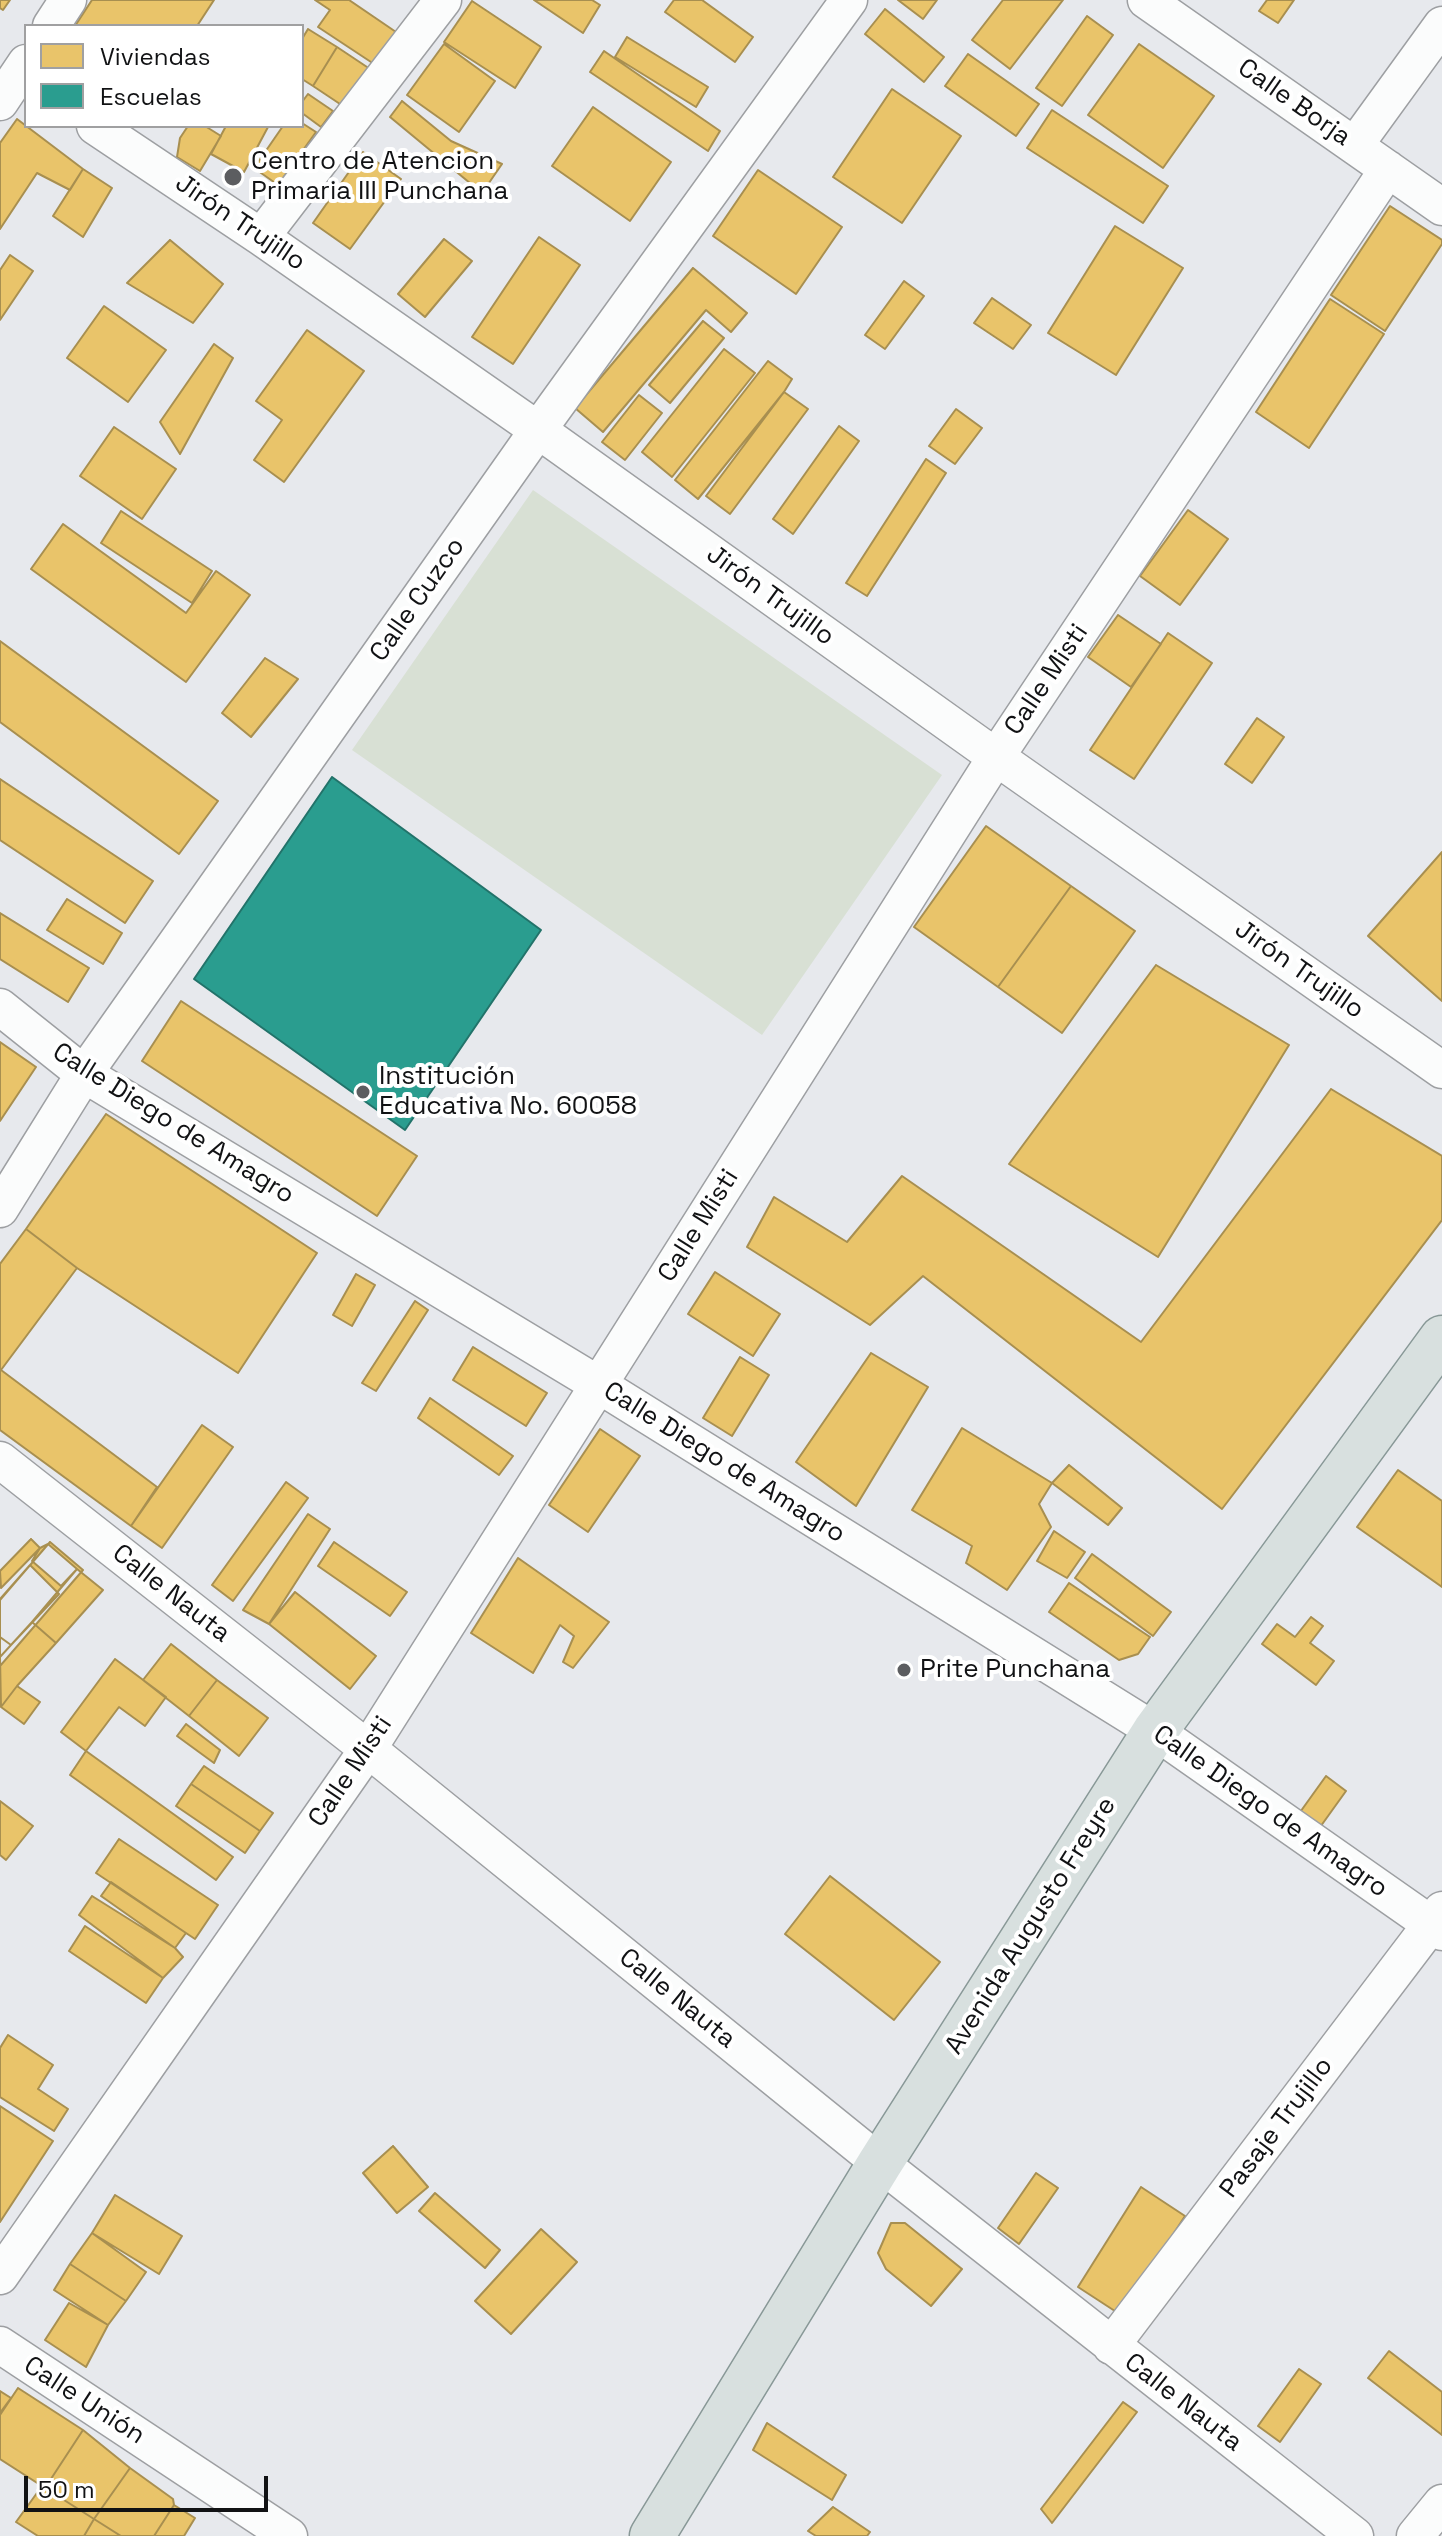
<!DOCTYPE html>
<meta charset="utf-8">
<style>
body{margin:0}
#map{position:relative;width:1442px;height:2536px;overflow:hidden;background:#e7e9ed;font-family:"Space Grotesk",sans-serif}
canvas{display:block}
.legend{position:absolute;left:24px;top:24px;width:280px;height:104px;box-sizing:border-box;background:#fff;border:2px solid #a0a0a1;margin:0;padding:10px 14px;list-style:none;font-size:24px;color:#111214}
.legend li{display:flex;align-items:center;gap:16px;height:40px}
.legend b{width:40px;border:2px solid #a0a0a1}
.scale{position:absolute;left:24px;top:2476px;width:244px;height:36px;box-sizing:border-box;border:4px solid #111214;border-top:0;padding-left:10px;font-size:24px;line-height:28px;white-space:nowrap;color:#111214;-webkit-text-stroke:6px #fff;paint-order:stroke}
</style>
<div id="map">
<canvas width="1442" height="2536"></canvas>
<ul class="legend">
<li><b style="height:22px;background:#e9c46a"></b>Viviendas</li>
<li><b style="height:22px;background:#2a9d8f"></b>Escuelas</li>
</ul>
<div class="scale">50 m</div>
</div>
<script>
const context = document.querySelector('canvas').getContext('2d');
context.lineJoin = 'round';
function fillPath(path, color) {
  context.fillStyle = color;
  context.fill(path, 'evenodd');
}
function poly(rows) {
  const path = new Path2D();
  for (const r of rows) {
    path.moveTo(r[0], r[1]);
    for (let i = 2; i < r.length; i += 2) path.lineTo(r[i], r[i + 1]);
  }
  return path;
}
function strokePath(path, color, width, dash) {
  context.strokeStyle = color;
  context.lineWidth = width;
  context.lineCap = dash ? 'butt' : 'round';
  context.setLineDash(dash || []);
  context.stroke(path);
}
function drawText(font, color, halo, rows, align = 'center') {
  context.font = font + ' "Space Grotesk",sans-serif';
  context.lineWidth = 8;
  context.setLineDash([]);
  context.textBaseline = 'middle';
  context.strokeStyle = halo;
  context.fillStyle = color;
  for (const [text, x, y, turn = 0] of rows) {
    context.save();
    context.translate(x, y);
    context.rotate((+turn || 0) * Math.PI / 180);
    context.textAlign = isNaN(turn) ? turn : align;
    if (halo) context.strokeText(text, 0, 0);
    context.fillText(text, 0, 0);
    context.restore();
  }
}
fillPath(poly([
 [533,490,942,775,762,1035,352,750]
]), '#d8e0d4');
const homes = poly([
 [0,0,10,0,3,10,0,8,0,0],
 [92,0,214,0,197,26,75,26,92,0],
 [315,0,349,0,396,32,374,64,318,27,330,10,315,0],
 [534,0,592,0,600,5,583,33,534,0],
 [674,0,702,0,753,37,735,62,665,12,674,0],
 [898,0,937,0,923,19,898,0],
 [1003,0,1063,0,1010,69,972,40,1003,0],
 [1267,0,1294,0,1278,23,1259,11,1267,0],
 [472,1,541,47,515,88,444,42,472,1],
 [885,9,944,57,924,82,865,34,885,9],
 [1087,16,1113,35,1062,106,1036,88,1087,16],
 [308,29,337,47,313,86,302,79,302,39,308,29],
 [627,37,708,87,696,107,615,57,627,37],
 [444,44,495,81,459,132,407,95,444,44],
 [1139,44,1214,96,1163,168,1088,115,1139,44],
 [337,47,373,71,346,108,313,86,337,47],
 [604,51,720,131,708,151,590,72,604,51],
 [968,54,1039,104,1016,136,945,86,968,54],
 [892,89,961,136,902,223,833,177,892,89],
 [308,94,333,111,321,127,302,113,302,102,308,94],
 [402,101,451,141,502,164,482,193,390,117,402,101],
 [593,107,671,162,630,221,552,166,593,107],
 [1052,110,1168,186,1143,223,1027,148,1052,110],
 [17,119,83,169,70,190,37,173,0,229,0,143,17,119],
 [302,123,316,132,278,185,254,168,283,126,302,126,302,123],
 [188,126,205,126,221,136,200,171,177,157,180,138,188,126],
 [226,126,268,127,244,172,211,154,226,126],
 [363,152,401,179,350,249,313,223,363,152],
 [83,169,112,188,83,237,53,216,83,169],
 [758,170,842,227,796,294,713,236,758,170],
 [1390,206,1442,240,1442,244,1385,331,1331,295,1390,206],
 [1115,226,1183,268,1116,375,1048,333,1115,226],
 [539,237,580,265,513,364,472,337,539,237],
 [444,239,472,261,425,317,398,294,444,239],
 [170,240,223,284,193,323,127,283,170,240],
 [10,255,33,271,0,320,0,270,10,255],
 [693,268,747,313,731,332,706,310,603,432,575,408,693,268],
 [904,281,924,296,885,349,865,335,904,281],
 [992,298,1031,325,1013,349,974,323,992,298],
 [1330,299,1384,334,1309,448,1256,412,1330,299],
 [104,306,166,350,128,402,67,358,104,306],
 [703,321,724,338,670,403,649,385,703,321],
 [307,330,364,371,284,482,254,460,282,420,256,401,307,330],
 [214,344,233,358,180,454,160,422,214,344],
 [724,349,755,373,672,477,642,452,724,349],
 [768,361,792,379,784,392,698,499,675,480,768,361],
 [784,392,808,409,730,514,706,496,784,392],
 [639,395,662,413,625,460,602,442,639,395],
 [956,409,982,428,955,464,929,446,956,409],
 [839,426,859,441,793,534,773,519,839,426],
 [114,427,176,469,142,519,80,476,114,427],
 [926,459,946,473,867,596,846,583,926,459],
 [1188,510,1228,539,1180,605,1140,576,1188,510],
 [121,511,212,571,192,603,101,543,121,511],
 [63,524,186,613,216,571,250,595,186,682,31,569,63,524],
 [1118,615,1161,644,1131,687,1088,657,1118,615],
 [1168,633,1212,663,1134,779,1090,750,1168,633],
 [0,641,218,801,179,854,0,722,0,641],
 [265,658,298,679,251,737,222,713,265,658],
 [1257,718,1284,737,1252,783,1225,764,1257,718],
 [0,779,153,881,125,923,0,840,0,779],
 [986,826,1071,886,998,987,914,927,986,826],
 [1442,852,1442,1001,1368,936,1442,852],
 [1071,886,1135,931,1062,1033,998,987,1071,886],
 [67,899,122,933,103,964,47,930,67,899],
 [0,913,89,968,68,1002,0,959,0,913],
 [1156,965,1289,1045,1158,1257,1009,1164,1156,965],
 [181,1001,417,1156,377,1216,142,1061,181,1001],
 [0,1042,36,1067,0,1121,0,1042],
 [1331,1089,1442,1156,1442,1220,1222,1509,923,1276,870,1325,747,1247,774,1197,847,1242,902,1176,1141,1342,1331,1089],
 [106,1114,317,1253,238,1373,77,1268,26,1229,106,1114],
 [26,1229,77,1268,1,1370,157,1487,131,1526,0,1430,0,1264,26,1229],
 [715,1272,780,1314,753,1356,688,1314,715,1272],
 [356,1274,375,1285,352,1326,333,1315,356,1274],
 [415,1301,428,1310,376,1391,362,1383,415,1301],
 [473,1347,547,1393,526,1426,453,1380,473,1347],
 [871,1353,928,1387,856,1506,796,1462,871,1353],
 [740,1357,769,1375,732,1436,703,1418,740,1357],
 [430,1398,513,1456,499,1475,418,1418,430,1398],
 [202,1425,233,1447,162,1548,131,1526,202,1425],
 [962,1428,1052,1483,1039,1504,1051,1527,1007,1590,966,1563,972,1546,912,1510,962,1428],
 [600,1429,640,1456,588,1532,549,1505,600,1429],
 [1069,1465,1122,1508,1108,1525,1052,1483,1069,1465],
 [1398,1470,1442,1501,1442,1587,1357,1527,1398,1470],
 [286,1482,308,1498,233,1601,212,1585,286,1482],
 [308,1514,330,1529,269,1624,243,1610,308,1514],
 [1054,1531,1085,1552,1067,1578,1037,1561,1054,1531],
 [31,1539,40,1548,1,1588,0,1571,31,1539],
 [50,1542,83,1570,0,1666,0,1600,50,1542],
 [334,1542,407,1592,390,1616,318,1566,334,1542],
 [48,1544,77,1569,61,1586,32,1561,40,1548,48,1544],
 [1092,1554,1171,1612,1153,1636,1075,1578,1092,1554],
 [518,1558,609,1622,573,1668,563,1662,574,1636,560,1625,533,1673,471,1633,518,1558],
 [30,1565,59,1594,11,1645,0,1637,0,1599,30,1565],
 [77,1569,103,1590,56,1643,32,1622,77,1569],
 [1069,1583,1150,1637,1138,1654,1119,1660,1049,1612,1069,1583],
 [295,1592,376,1656,350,1689,269,1624,295,1592],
 [1311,1617,1323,1626,1310,1643,1334,1661,1316,1685,1262,1644,1277,1624,1295,1637,1311,1617],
 [32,1622,56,1643,17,1686,1,1707,0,1657,32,1622],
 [0,1637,11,1645,0,1657,0,1637],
 [171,1644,217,1680,189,1716,143,1680,171,1644],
 [115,1659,166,1697,145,1726,119,1707,86,1751,61,1732,115,1659],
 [217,1680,268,1718,239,1756,189,1716,217,1680],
 [17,1686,40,1702,24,1724,1,1707,17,1686],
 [186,1724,220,1750,214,1763,177,1736,186,1724],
 [86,1751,233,1857,216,1880,70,1775,86,1751],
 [204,1766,273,1813,260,1831,191,1784,204,1766],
 [1326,1776,1346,1791,1318,1830,1298,1815,1326,1776],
 [191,1784,260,1831,245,1853,176,1806,191,1784],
 [0,1801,33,1826,6,1860,0,1855,0,1801],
 [119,1839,218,1905,195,1939,96,1873,119,1839],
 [830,1876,940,1962,894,2020,785,1934,830,1876],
 [111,1882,186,1933,175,1948,101,1896,111,1882],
 [92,1896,175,1948,183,1957,163,1978,79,1915,92,1896],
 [85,1926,163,1978,146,2003,69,1951,85,1926],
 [8,2035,53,2065,38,2089,68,2109,54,2131,0,2097,0,2048,8,2035],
 [0,2106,53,2141,0,2222,0,2106],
 [393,2146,428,2187,397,2213,363,2173,393,2146],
 [1036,2173,1058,2188,1019,2244,998,2228,1036,2173],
 [1141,2187,1185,2216,1121,2315,1078,2287,1141,2187],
 [435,2193,500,2250,485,2268,419,2211,435,2193],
 [115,2195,182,2236,159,2274,92,2233,115,2195],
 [891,2223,905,2223,962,2269,931,2306,886,2269,878,2253,891,2223],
 [541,2229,577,2262,511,2334,475,2301,541,2229],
 [92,2233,146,2272,126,2301,70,2264,92,2233],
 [70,2264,126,2301,108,2325,54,2290,70,2264],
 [69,2303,108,2325,86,2367,45,2340,69,2303],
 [1389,2351,1442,2392,1442,2435,1368,2378,1389,2351],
 [1299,2369,1321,2384,1280,2442,1258,2426,1299,2369],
 [18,2388,83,2430,45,2488,0,2459,0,2415,18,2388],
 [0,2391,11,2398,0,2413,0,2391],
 [1123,2402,1137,2412,1052,2523,1041,2509,1123,2402],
 [767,2423,846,2475,832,2500,753,2450,767,2423],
 [83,2430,130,2468,94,2519,45,2488,83,2430],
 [130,2468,173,2499,174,2505,154,2536,121,2536,94,2519,130,2468],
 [42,2486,94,2519,84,2536,38,2536,16,2522,42,2486],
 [174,2505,195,2518,184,2536,154,2536,174,2505],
 [833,2507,870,2532,867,2536,816,2536,808,2531,833,2507],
 [94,2519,121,2536,84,2536,94,2519]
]);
fillPath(homes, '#e9c46a');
strokePath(homes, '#a88f50', 2);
const schools = poly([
 [332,777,541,930,405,1130,194,979,332,777]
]);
fillPath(schools, '#2a9d8f');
strokePath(schools, '#22736a', 2);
const minor = poly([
 [1146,0,1442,207],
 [51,26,68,0],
 [0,102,26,63],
 [95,126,261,237,538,430,996,757,1442,1070],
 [1355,145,1442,25],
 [261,237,443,0],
 [0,1007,84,1074,599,1385,1155,1731,1442,1932],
 [0,1209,84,1074,538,430,849,0],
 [0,1460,368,1749,880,2163,1355,2536],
 [0,2276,368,1749,996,757,1388,169],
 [0,2345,289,2536],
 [1111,2346,1442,1910],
 [1415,2536,1442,2503]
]);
const major = poly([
 [652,2536,880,2163,1155,1731,1442,1338]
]);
strokePath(minor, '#9d9fa2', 39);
strokePath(major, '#889897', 47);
strokePath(minor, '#fbfcfc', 36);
strokePath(major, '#d8e0df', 44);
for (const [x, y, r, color] of [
 [233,177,10,"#5c5d60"],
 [363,1092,8,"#5c5d60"],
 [904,1670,8,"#5c5d60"]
]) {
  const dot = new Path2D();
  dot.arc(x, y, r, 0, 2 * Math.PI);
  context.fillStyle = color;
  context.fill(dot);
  strokePath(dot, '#fff', 3);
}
drawText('26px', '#111214', '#fff', [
 ["Calle Borja",1294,103,35],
 ["Jirón Trujillo",240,223,34],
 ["Jirón Trujillo",770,596,36],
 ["Calle Cuzco",418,600,-55],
 ["Calle Misti",1047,680,-56],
 ["Jirón Trujillo",1299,970,35],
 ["Calle Diego de Amagro",173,1124,32],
 ["Calle Misti",699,1226,-58],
 ["Calle Diego de Amagro",724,1463,32],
 ["Calle Nauta",171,1594,38],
 ["Calle Misti",351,1772,-56],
 ["Calle Diego de Amagro",1270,1812,35],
 ["Avenida Augusto Freyre",1031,1926,-58],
 ["Calle Nauta",677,1999,39],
 ["Pasaje Trujillo",1277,2128,-53],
 ["Calle Unión",84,2401,33],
 ["Calle Nauta",1183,2403,38]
]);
drawText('26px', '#111214', '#fff', [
 ["Centro de Atencion",251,162],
 ["Primaria III Punchana",251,192],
 ["Institución",379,1077],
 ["Educativa No. 60058",379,1107],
 ["Prite Punchana",920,1670]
], 'left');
</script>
